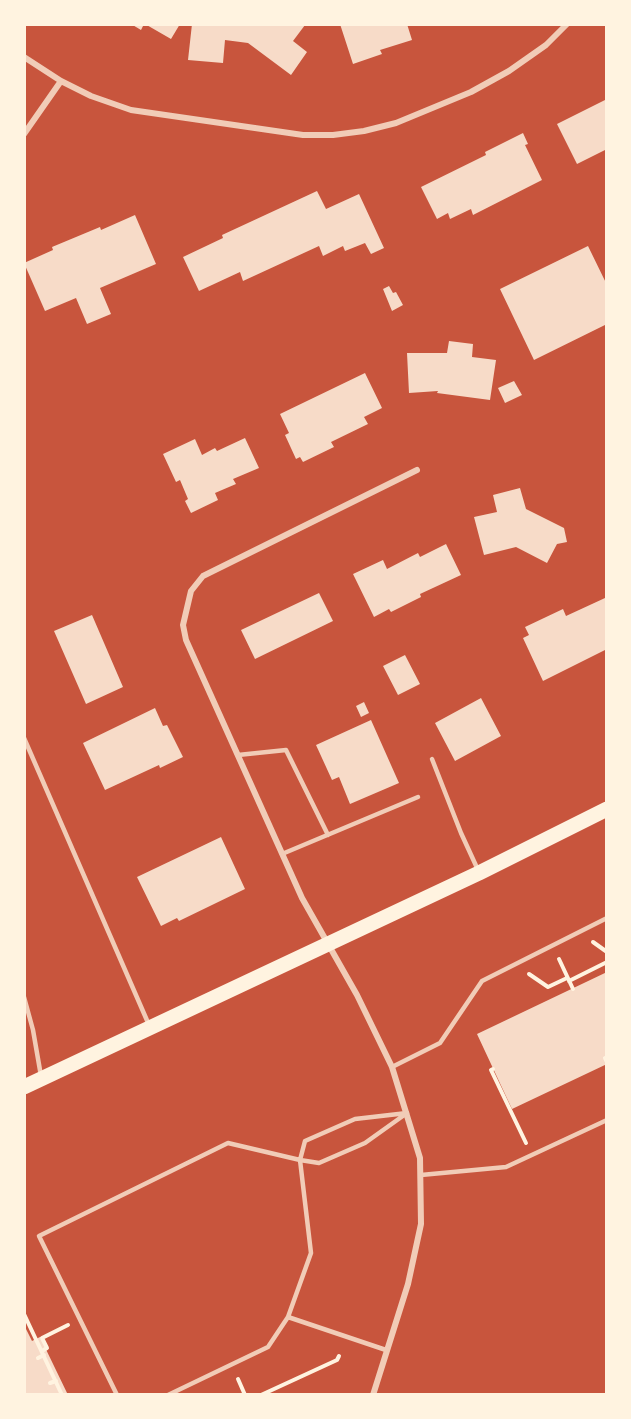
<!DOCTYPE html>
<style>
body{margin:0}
#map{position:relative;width:631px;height:1419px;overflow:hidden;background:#c8553d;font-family:Spectral,serif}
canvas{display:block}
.frame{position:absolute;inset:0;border:26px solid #fff3e0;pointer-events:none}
</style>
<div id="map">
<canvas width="631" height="1419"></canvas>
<div class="frame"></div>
</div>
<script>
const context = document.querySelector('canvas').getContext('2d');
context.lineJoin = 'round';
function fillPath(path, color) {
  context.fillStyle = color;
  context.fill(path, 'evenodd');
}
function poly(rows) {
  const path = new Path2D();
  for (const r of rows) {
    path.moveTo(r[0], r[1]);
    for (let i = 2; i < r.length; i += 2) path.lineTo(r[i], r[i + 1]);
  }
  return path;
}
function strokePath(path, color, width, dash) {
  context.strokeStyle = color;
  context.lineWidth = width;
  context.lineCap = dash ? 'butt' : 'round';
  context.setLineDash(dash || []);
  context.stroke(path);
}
fillPath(poly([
 [131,24,144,24,141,30],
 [145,24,180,24,171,39],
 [192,24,303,24,305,25,293,41,307,52,291,75,248,43,225,40,223,63,188,60],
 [340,24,407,24,412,40,380,50,382,54,353,64],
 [607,99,607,149,577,164,557,124],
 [523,133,528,144,525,145,542,180,473,215,471,209,450,219,448,213,437,219,421,187,486,155,485,152],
 [317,191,326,209,359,194,384,248,371,254,365,243,345,251,343,246,323,256,319,246,243,281,240,272,199,291,183,257,223,238,222,235],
 [135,215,156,264,100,288,111,314,87,324,76,298,45,311,24,263,53,250,52,247,100,227,101,230],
 [588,246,607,285,607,324,534,360,500,289],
 [389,286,393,293,396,292,403,305,392,311,383,289],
 [449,341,473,344,472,357,496,360,490,400,437,393,438,391,409,393,407,353,447,353],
 [365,373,382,408,364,417,368,424,331,442,334,447,303,462,300,457,296,459,285,435,289,433,280,414],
 [514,381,522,395,505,403,498,388],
 [245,438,259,468,233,479,236,484,215,493,218,500,191,513,185,501,188,499,180,480,176,482,163,454,195,439,202,455,215,448,217,451],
 [520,488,526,509,564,528,567,542,557,544,547,563,516,547,484,555,474,517,497,512,493,495],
 [446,544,461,575,420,594,421,597,391,612,389,609,374,617,353,574,383,560,387,569,418,553,420,557],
 [319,593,333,621,255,659,241,630],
 [605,598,607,603,607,649,543,681,523,638,529,635,525,627,563,609,566,616],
 [92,615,123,687,86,704,54,631],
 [405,655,420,684,398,695,383,666],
 [481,698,501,736,455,761,435,723],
 [364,702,369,713,361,717,356,706],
 [155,708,163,726,167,725,183,757,160,768,159,765,105,790,83,743],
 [371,720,399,783,350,804,339,777,332,780,316,745],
 [221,837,245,889,179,921,177,918,161,926,137,877],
 [607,972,607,1064,512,1109,477,1034],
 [24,1325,32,1341,40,1337,68,1395,24,1395]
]), '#f7dbc8');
strokePath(poly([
 [593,942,607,952],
 [559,959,573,989],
 [529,974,548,987,567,978],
 [569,981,607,962],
 [605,1058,607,1062],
 [493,1069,491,1070,526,1143],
 [24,1314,62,1395],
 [42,1351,47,1348,42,1338,68,1325],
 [38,1358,44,1355],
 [238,1379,245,1395],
 [50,1383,56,1381],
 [261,1395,337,1360,339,1356]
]), '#fff3e0', 4);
strokePath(poly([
 [24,738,149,1025],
 [238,755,286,750,328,835],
 [432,759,461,833,478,870],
 [282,854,418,797],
 [24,997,33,1030,41,1076],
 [392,1067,440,1043,482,981,607,918],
 [407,1113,365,1143,319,1163,300,1160,305,1141,355,1119,407,1113],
 [421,1175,506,1167,607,1120],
 [288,1317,386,1350],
 [117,1395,39,1236,228,1143,300,1160,311,1253,288,1317,268,1347,168,1395]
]), '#f1ccb7', 4.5);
strokePath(poly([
 [24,57,61,81,91,96,131,110,303,135,333,135,364,131,396,123,471,92,509,71,546,45,567,24],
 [24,134,61,81],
 [373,1395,408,1284,421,1224,420,1158,392,1067,357,995,302,898,186,640,183,625,191,591,203,576,417,470]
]), '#f1ccb7', 6);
strokePath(poly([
 [24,1087,479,873,607,809]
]), '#fff3e0', 15);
</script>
